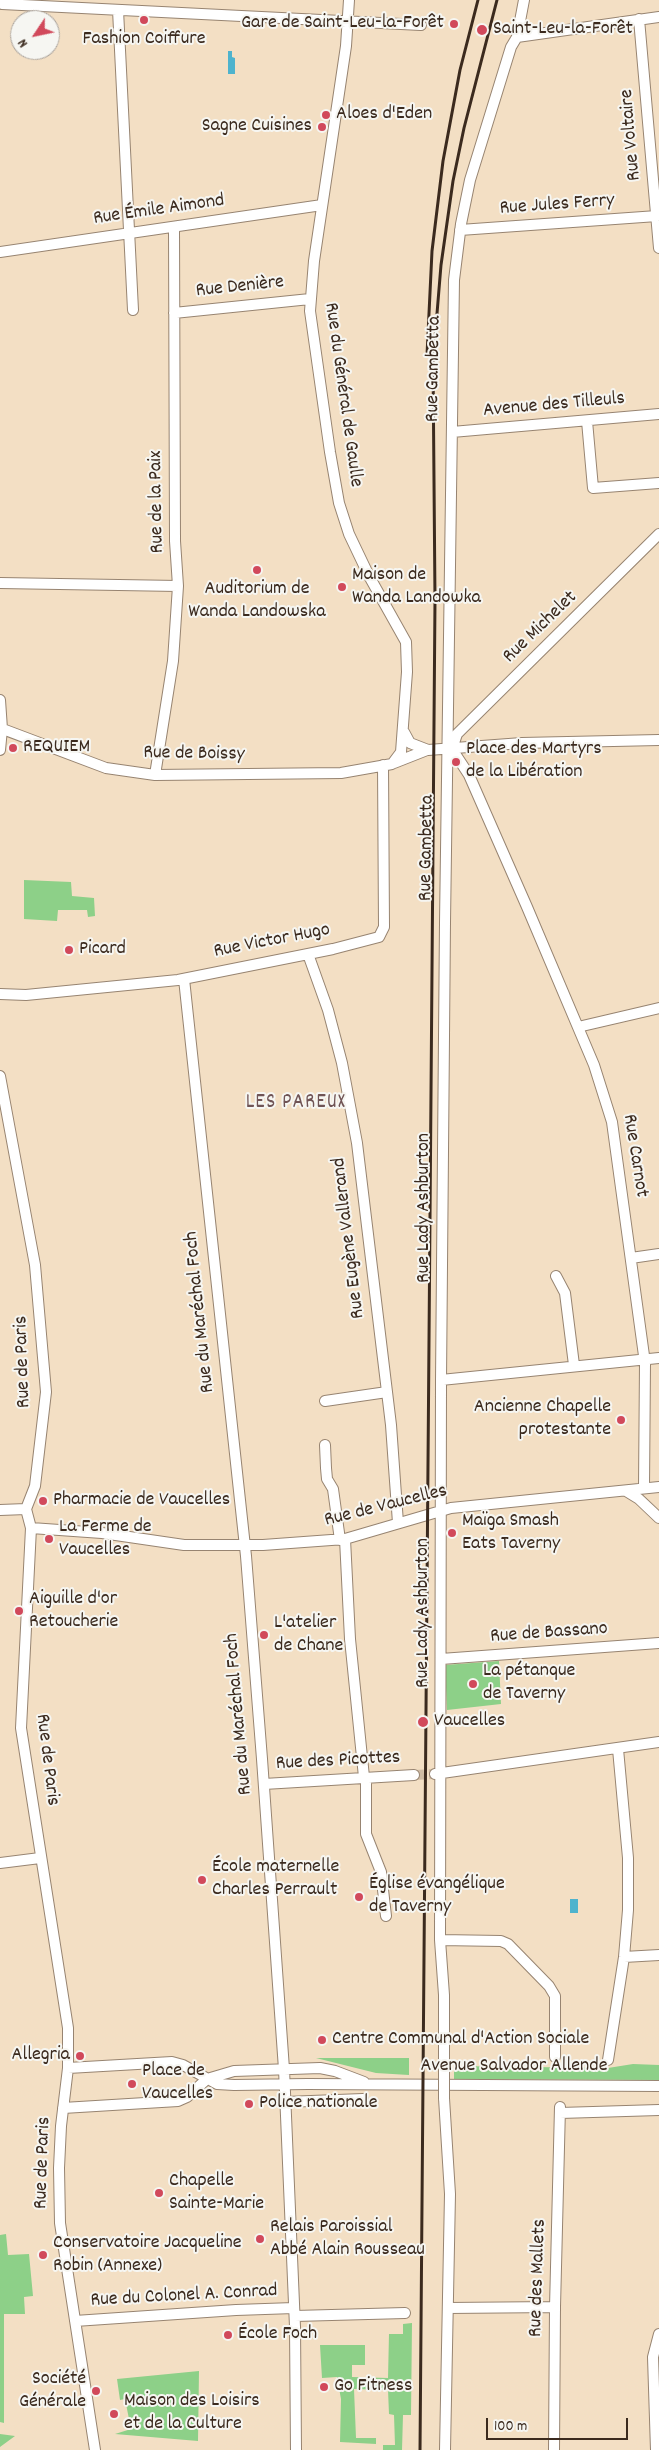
<!DOCTYPE html>
<meta charset="utf-8">
<style>
body{margin:0}
#map{position:relative;width:659px;height:2450px;overflow:hidden;background:#f3dfc4;font-family:Dekko,sans-serif}
canvas{display:block}
.north{position:absolute;left:10px;top:10px;width:50px;height:50px;box-sizing:border-box;background:#f6f6f2;border:1px solid #aba49d;border-radius:50%;rotate:236deg;font-size:14px;font-weight:700;line-height:20px;text-align:center;color:#3b2a1e}
.north::after{content:'';display:block;margin:auto;width:18px;height:22px;background:#d1495b;clip-path:polygon(50% 0,100% 100%,50% 72%,0 100%)}
.scale{position:absolute;left:486px;top:2418px;width:142px;height:22px;box-sizing:border-box;border:2px solid #3b2a1e;border-top:0;padding-left:6px;font-size:15px;line-height:18px;white-space:nowrap;color:#3b2a1e;-webkit-text-stroke:4px #f6f6f2;paint-order:stroke}
</style>
<div id="map">
<canvas width="659" height="2450"></canvas>
<div class="north">N</div>
<div class="scale">100 m</div>
</div>
<script>
const context = document.querySelector('canvas').getContext('2d');
context.lineJoin = 'round';
function fillPath(path, color) {
  context.fillStyle = color;
  context.fill(path, 'evenodd');
}
function poly(rows) {
  const path = new Path2D();
  for (const r of rows) {
    path.moveTo(r[0], r[1]);
    for (let i = 2; i < r.length; i += 2) path.lineTo(r[i], r[i + 1]);
  }
  return path;
}
function strokePath(path, color, width, dash) {
  context.strokeStyle = color;
  context.lineWidth = width;
  context.lineCap = dash ? 'butt' : 'round';
  context.setLineDash(dash || []);
  context.stroke(path);
}
function drawText(font, color, halo, rows, align = 'center') {
  context.font = font + ' Dekko,sans-serif';
  context.lineWidth = 4;
  context.setLineDash([]);
  context.textBaseline = 'middle';
  context.strokeStyle = halo;
  context.fillStyle = color;
  for (const [text, x, y, turn = 0] of rows) {
    context.save();
    context.translate(x, y);
    context.rotate((+turn || 0) * Math.PI / 180);
    context.textAlign = isNaN(turn) ? turn : align;
    if (halo) context.strokeText(text, 0, 0);
    context.fillText(text, 0, 0);
    context.restore();
  }
}
fillPath(poly([
 [24,880,71,882,72,896,94,898,95,916,88,917,87,910,58,910,57,921,24,919],
 [499,1661,501,1704,447,1710,445,1665],
 [316,2058,409,2058,409,2075,376,2073],
 [633,2064,659,2065,659,2080,454,2079,454,2066,608,2068],
 [6,2234,8,2255,29,2254,33,2296,24,2297,25,2314,4,2314,4,2423,0,2422,0,2235],
 [412,2323,411,2415,403,2415,402,2450,383,2450,383,2445,395,2445,394,2415,389,2414,388,2390,354,2389,356,2438,376,2438,376,2444,340,2442,341,2399,337,2377,322,2378,320,2345,365,2345,365,2365,352,2365,352,2377,388,2378,389,2334,403,2334,403,2324],
 [199,2371,198,2441,115,2434,131,2429,125,2399,120,2400,117,2379],
 [0,2434,15,2436,0,2447]
]), '#8dd088');
fillPath(poly([
 [228,51,232,51,232,57,235,58,235,74,228,74],
 [570,1899,578,1899,578,1913,570,1913]
]), '#4eb3cd');
strokePath(poly([
 [414,1775,434,1774]
]), '#cebba3', 10, [10, 5]);
const minor = poly([
 [2,4,421,25],
 [118,10,133,310],
 [639,19,659,248],
 [517,37,659,17],
 [460,230,657,216],
 [0,252,322,205],
 [174,313,310,299],
 [587,421,593,488,659,483],
 [452,432,659,414],
 [0,583,178,586],
 [0,700,2,729,0,750],
 [0,728,106,768,155,775,341,773,392,764,401,752,407,672,406,642,369,576,349,534,339,503,330,452,310,311,314,261,346,46,349,0],
 [404,732,410,743,428,750,522,743,659,740],
 [452,749,469,775,527,907,594,1065,612,1122,645,1363,644,1487],
 [452,749,457,734,659,534],
 [394,763,427,750],
 [155,775,173,661,178,586,175,541,174,227],
 [308,954,328,1010,342,1063,357,1143,391,1425,398,1523],
 [184,979,246,1556,262,1759,284,2069,295,2327,296,2450],
 [0,994,26,995,178,980,333,949,379,937,384,927,383,765],
 [578,1027,659,1008],
 [0,1076,35,1265,46,1392,35,1486,26,1509],
 [631,1258,659,1254],
 [556,1276,565,1293,574,1365],
 [441,1380,659,1358],
 [325,1401,387,1392],
 [325,1445,326,1468,327,1479,333,1489,340,1540],
 [626,1491,639,1499,659,1518],
 [26,1509,31,1528,21,1728,68,2028,68,2068,61,2126,59,2168,60,2223,95,2450],
 [0,1510,26,1509],
 [31,1528,102,1533,184,1545,263,1545,345,1539,451,1508,659,1487],
 [345,1539,350,1639,364,1777],
 [441,1659,659,1643],
 [435,1774,659,1742],
 [366,1777,366,1834,381,1872,386,1916],
 [264,1784,414,1775],
 [0,1863,40,1858],
 [440,1940,501,1941,508,1944,549,1986,555,1996,555,2057],
 [624,1957,659,1955],
 [444,2052,444,1995,440,1940,441,1380,445,922,454,280,461,224,470,180,511,47,517,37,524,0],
 [608,2060,624,1957,628,1910,628,1858,618,1749],
 [68,2068,172,2062,183,2065,217,2084,234,2085,308,2084,659,2086],
 [444,2098,450,2194,445,2450],
 [285,2102,363,2099],
 [63,2108,178,2101,187,2097,207,2079,234,2071,320,2068,335,2071,364,2082],
 [560,2113,659,2110],
 [448,2308,555,2307],
 [295,2316,405,2313],
 [75,2321,236,2310,294,2308],
 [554,2450,555,2307,560,2107],
 [656,2450,653,2357,659,2334]
]);
strokePath(minor, '#978471', 12);
strokePath(minor, '#fff', 10);
strokePath(poly([
 [427,355,432,251,443,161,460,70,478,0],
 [420,2450,435,600,433,362,441,265,453,181,464,128,497,0]
]), '#3b2a1e', 3);
const minorBridge = poly([
 [444,2098,444,2052]
]);
strokePath(minorBridge, '#978471', 12, []);
strokePath(minorBridge, '#fff', 10);
for (const [x, y, r, color] of [
 [144,20,5,"#d1495b"],
 [454,24,5,"#d1495b"],
 [482,30,6,"#d1495b"],
 [326,115,5,"#d1495b"],
 [322,127,5,"#d1495b"],
 [257,570,5,"#d1495b"],
 [342,587,5,"#d1495b"],
 [13,748,5,"#d1495b"],
 [456,762,5,"#d1495b"],
 [69,950,5,"#d1495b"],
 [621,1420,5,"#d1495b"],
 [43,1501,5,"#d1495b"],
 [452,1533,5,"#d1495b"],
 [49,1539,5,"#d1495b"],
 [19,1611,5,"#d1495b"],
 [264,1635,5,"#d1495b"],
 [473,1684,5,"#d1495b"],
 [423,1722,6,"#d1495b"],
 [202,1880,5,"#d1495b"],
 [359,1897,5,"#d1495b"],
 [322,2040,5,"#d1495b"],
 [80,2056,5,"#d1495b"],
 [132,2084,5,"#d1495b"],
 [249,2104,5,"#d1495b"],
 [159,2193,5,"#d1495b"],
 [260,2239,5,"#d1495b"],
 [43,2255,5,"#d1495b"],
 [228,2335,5,"#d1495b"],
 [324,2387,5,"#d1495b"],
 [96,2391,5,"#d1495b"],
 [114,2414,5,"#d1495b"]
]) {
  const dot = new Path2D();
  dot.arc(x, y, r, 0, 2 * Math.PI);
  context.fillStyle = color;
  context.fill(dot);
  strokePath(dot, '#f6f6f2', 2);
}
drawText('20px', '#3b2a1e', '#f6f6f2', [
 ["Gare de Saint-Leu-la-Forêt",444,24,"right"],
 ["Saint-Leu-la-Forêt",493,30],
 ["Fashion Coiffure",144,40,"center"],
 ["Aloes d'Eden",336,115],
 ["Sagne Cuisines",312,127,"right"],
 ["Maison de",352,576],
 ["Wanda Landowka",352,599],
 ["Auditorium de",257,590,"center"],
 ["Wanda Landowska",257,613,"center"],
 ["REQUIEM",23,748],
 ["Place des Martyrs",466,750],
 ["de la Libération",466,773],
 ["Picard",79,950],
 ["Ancienne Chapelle",611,1408,"right"],
 ["protestante",611,1431,"right"],
 ["Pharmacie de Vaucelles",53,1501],
 ["Maïga Smash",462,1522],
 ["Eats Taverny",462,1545],
 ["La Ferme de",59,1528],
 ["Vaucelles",59,1551],
 ["Aiguille d'or",29,1600],
 ["Retoucherie",29,1623],
 ["L'atelier",274,1624],
 ["de Chane",274,1647],
 ["La pétanque",483,1672],
 ["de Taverny",483,1695],
 ["Vaucelles",434,1722],
 ["École maternelle",212,1868],
 ["Charles Perrault",212,1891],
 ["Église évangélique",369,1885],
 ["de Taverny",369,1908],
 ["Centre Communal d'Action Sociale",332,2040],
 ["Allegria",70,2056,"right"],
 ["Place de",142,2072],
 ["Vaucelles",142,2095],
 ["Police nationale",259,2104],
 ["Chapelle",169,2182],
 ["Sainte-Marie",169,2205],
 ["Relais Paroissial",270,2228],
 ["Abbé Alain Rousseau",270,2251],
 ["Conservatoire Jacqueline",53,2244],
 ["Robin (Annexe)",53,2267],
 ["École Foch",238,2335],
 ["Société",86,2380,"right"],
 ["Générale",86,2403,"right"],
 ["Go Fitness",334,2387],
 ["Maison des Loisirs",124,2402],
 ["et de la Culture",124,2425]
], 'left');
drawText('20px', '#3b2a1e', '#f6f6f2', [
 ["Rue Voltaire",632,135,-95],
 ["Rue Jules Ferry",557,206,-4],
 ["Rue Émile Aimond",159,211,-8],
 ["Rue Denière",240,288,-6],
 ["Rue Gambetta",435,369,-89],
 ["Rue du Général de Gaulle",342,395,82],
 ["Avenue des Tilleuls",554,406,-5],
 ["Rue de la Paix",158,502,-91],
 ["Rue Michelet",541,628,-44],
 ["Rue de Boissy",194,755,1],
 ["Rue Gambetta",428,848,-89],
 ["Rue Victor Hugo",272,942,-11],
 ["Rue Carnot",634,1156,81],
 ["Rue Lady Ashburton",425,1208,-90],
 ["Rue Eugène Vallerand",350,1238,-97],
 ["Rue du Maréchal Foch",201,1312,-96],
 ["Rue de Paris",24,1362,-92],
 ["Rue de Vaucelles",386,1507,-14],
 ["Rue Lady Ashburton",424,1613,-90],
 ["Rue de Bassano",549,1634,-4],
 ["Rue du Maréchal Foch",240,1714,-95],
 ["Rue de Paris",46,1760,83],
 ["Rue des Picottes",338,1762,-3],
 ["Avenue Salvador Allende",514,2067],
 ["Rue de Paris",44,2163,-88],
 ["Rue des Mallets",539,2278,-88],
 ["Rue du Colonel A. Conrad",184,2297,-3]
]);
context.letterSpacing = '1px';
drawText('21px', '#705455', '#f6f6f2', [
 ["LES PAREUX",296,1104]
]);
context.letterSpacing = '0px';
</script>
